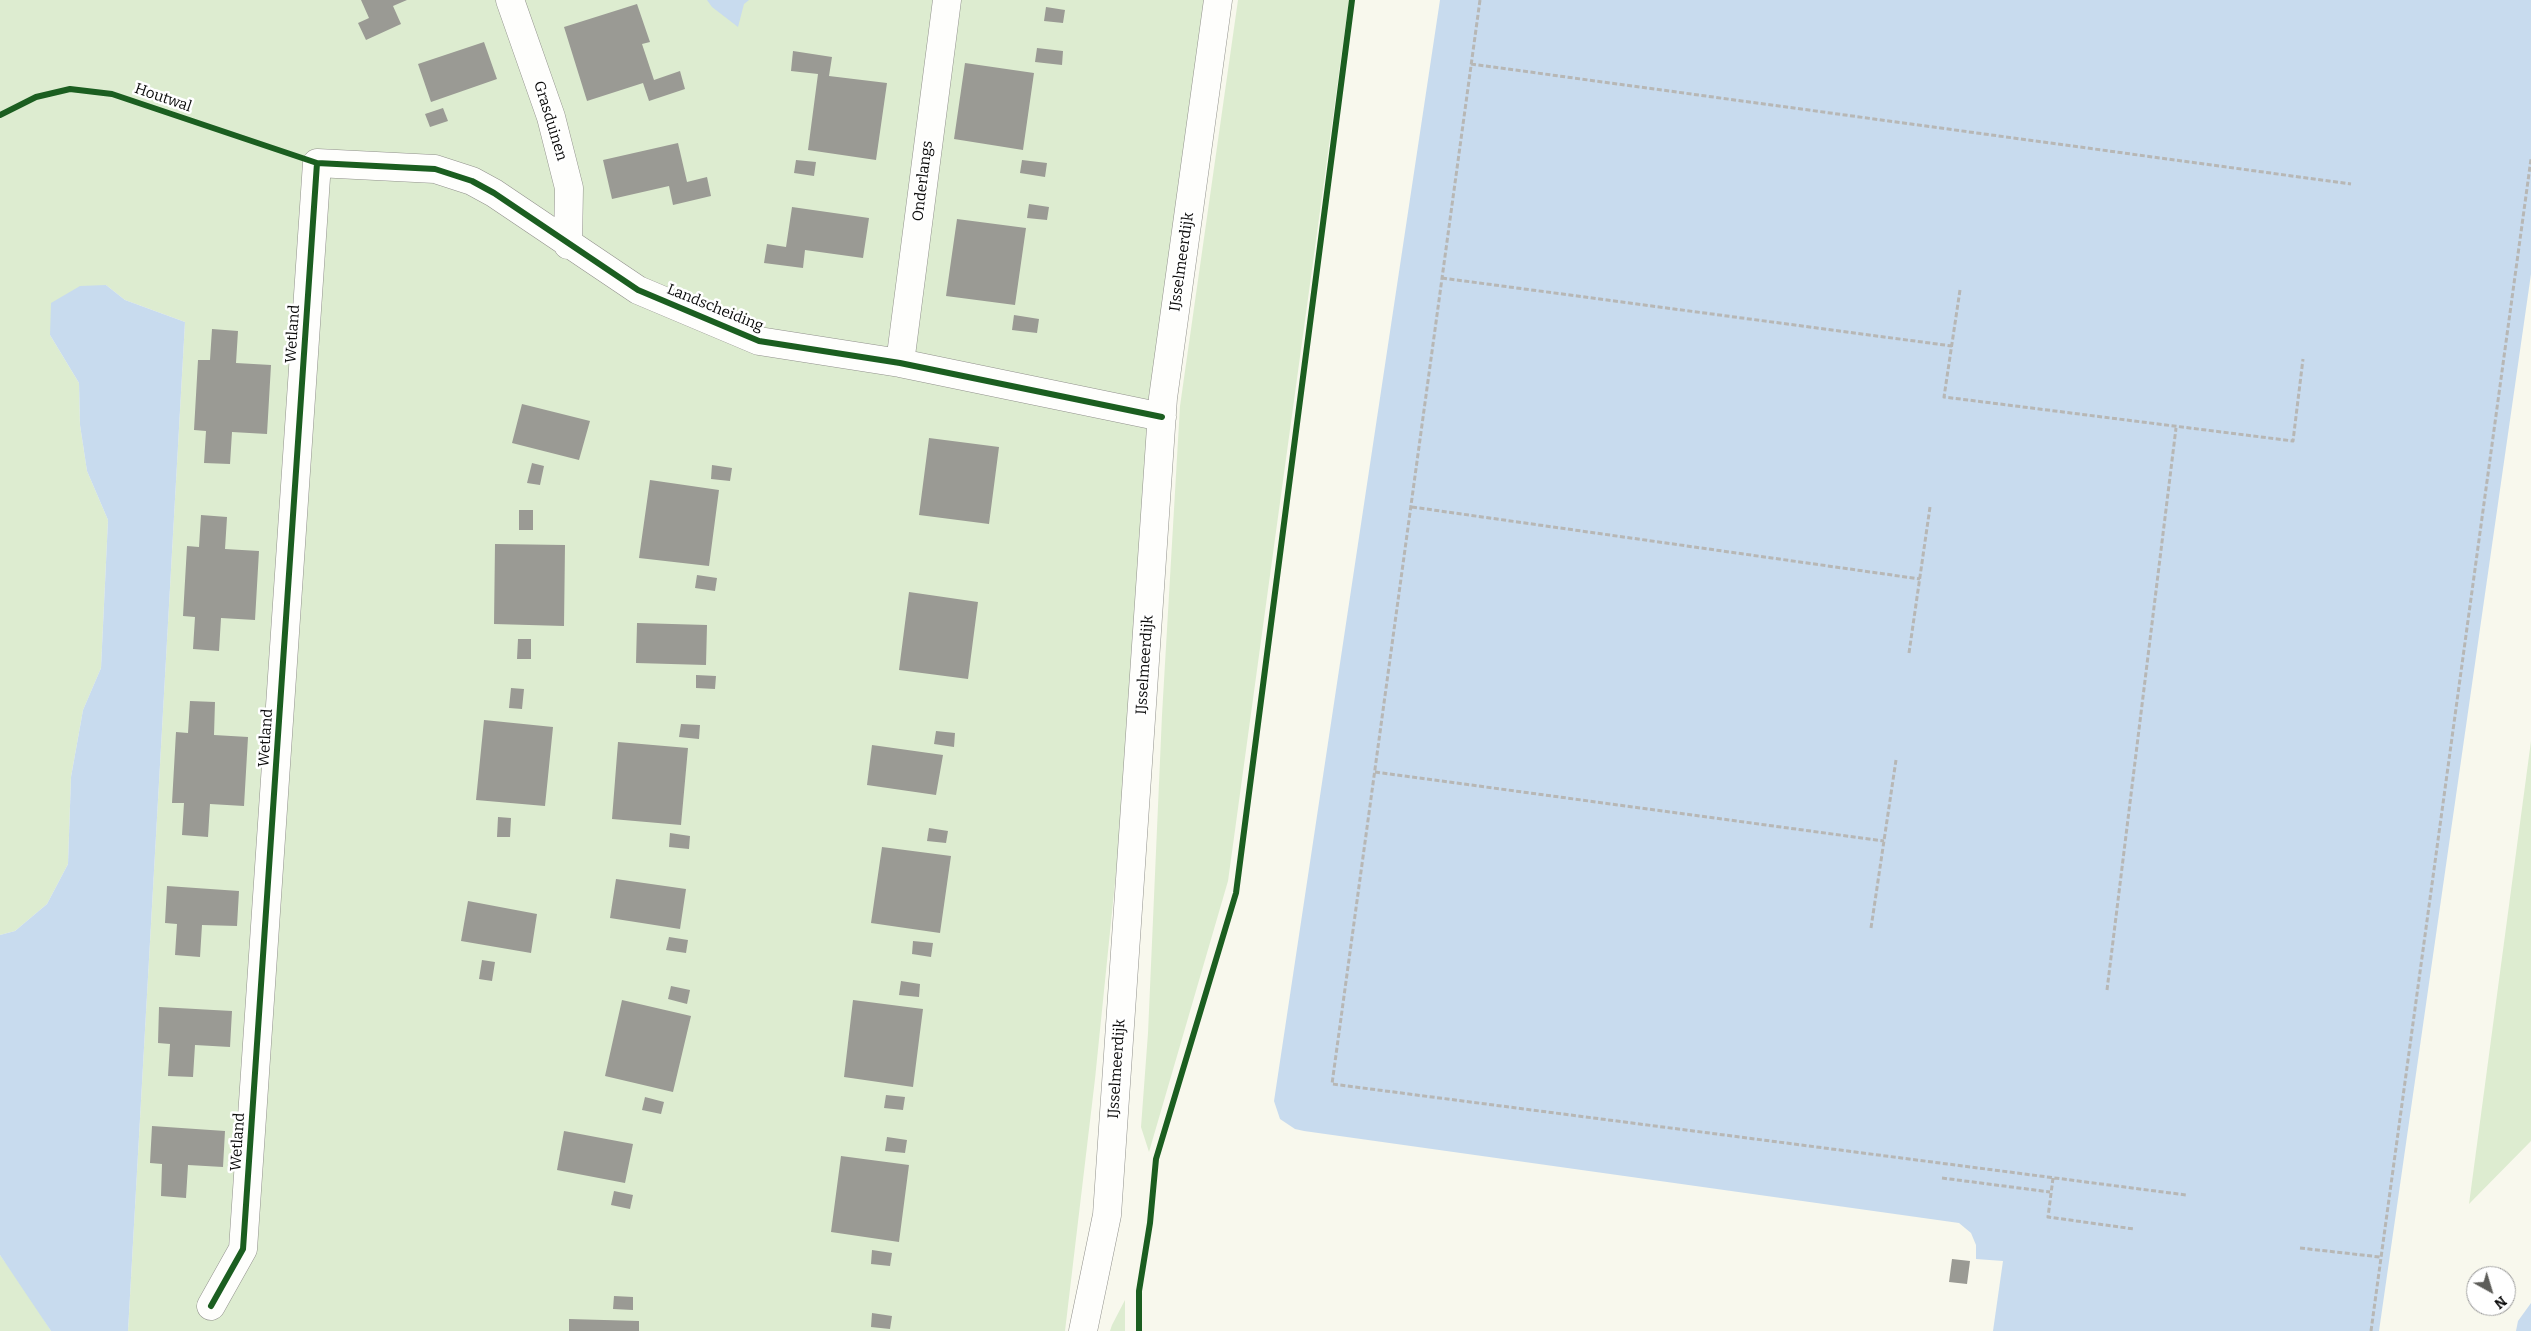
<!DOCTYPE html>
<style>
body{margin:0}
#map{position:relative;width:2531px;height:1331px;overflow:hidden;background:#f8f8ed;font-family:Bitter,serif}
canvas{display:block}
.north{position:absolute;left:2466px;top:1266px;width:50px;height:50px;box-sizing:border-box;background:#fff;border:1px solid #9d9d9d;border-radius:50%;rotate:141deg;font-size:14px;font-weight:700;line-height:20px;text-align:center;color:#0a0a0a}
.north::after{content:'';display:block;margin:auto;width:18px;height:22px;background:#5d5d59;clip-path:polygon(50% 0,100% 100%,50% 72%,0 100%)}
</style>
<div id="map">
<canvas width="2531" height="1331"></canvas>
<div class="north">N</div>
</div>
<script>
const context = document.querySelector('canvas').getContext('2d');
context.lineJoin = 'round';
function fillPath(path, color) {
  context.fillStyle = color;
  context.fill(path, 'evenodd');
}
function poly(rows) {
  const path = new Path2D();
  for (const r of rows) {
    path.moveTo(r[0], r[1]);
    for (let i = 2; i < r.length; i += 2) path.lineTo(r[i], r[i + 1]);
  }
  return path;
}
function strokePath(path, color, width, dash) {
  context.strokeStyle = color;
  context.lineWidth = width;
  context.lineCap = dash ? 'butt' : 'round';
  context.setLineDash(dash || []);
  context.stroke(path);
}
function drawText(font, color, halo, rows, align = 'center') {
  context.font = font + ' Bitter,serif';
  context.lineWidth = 5;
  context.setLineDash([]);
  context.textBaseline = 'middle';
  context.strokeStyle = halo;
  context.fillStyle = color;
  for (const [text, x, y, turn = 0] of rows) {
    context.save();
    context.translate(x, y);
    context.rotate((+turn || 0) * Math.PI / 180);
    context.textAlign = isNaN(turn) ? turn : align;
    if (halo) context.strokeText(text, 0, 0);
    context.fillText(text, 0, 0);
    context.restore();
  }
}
fillPath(poly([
 [0,0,1205,0,1095,1079,1065,1331,128,1331,185,322,125,300,106,285,50,335,79,383,80,425,87,471,108,520,101,668,83,710,71,777,68,864,47,904,15,931,0,935],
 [1238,0,1349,0,1228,881,1149,1152,1141,1127,1148,1033,1162,715,1180,406],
 [2531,741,2531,1141,2469,1204],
 [0,1255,26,1291,51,1331,0,1331],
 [1125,1300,1125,1331,1110,1331,1112,1325]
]), '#ddecd0');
fillPath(poly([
 [707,0,749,0,744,4,738,27,712,7],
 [1440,0,2531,0,2531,274,2379,1331,1993,1331,2003,1261,1976,1259,1976,1245,1971,1233,1959,1223,1304,1131,1295,1129,1280,1119,1274,1101],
 [106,285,125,300,185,322,128,1331,51,1331,0,1255,0,935,15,931,47,904,68,864,71,777,83,710,101,668,108,520,87,471,80,425,79,383,50,335,51,303,80,286],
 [2531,1303,2531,1331,2516,1331,2518,1321]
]), '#c8dbee');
fillPath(poly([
 [361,0,407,0,393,6,401,24,366,40,358,23,369,18],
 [637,4,650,42,642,44,654,80,680,71,685,89,649,101,643,83,587,101,564,27],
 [1046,7,1065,10,1063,23,1044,21],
 [484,42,497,79,431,102,418,64],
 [1037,48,1063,51,1062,65,1035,62],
 [793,51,832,57,829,76,887,83,876,160,808,150,818,74,791,71],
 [965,63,1034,73,1023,150,954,139],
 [443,108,448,121,430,127,425,114],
 [678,143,687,182,707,177,711,196,673,205,669,186,612,199,603,160],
 [796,160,816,162,814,176,794,173],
 [1022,160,1047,163,1045,177,1020,173],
 [1029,204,1049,207,1047,220,1027,218],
 [792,207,869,218,863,258,805,250,803,268,764,263,767,244,786,247],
 [957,219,1026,228,1015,305,946,296],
 [1014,315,1039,319,1037,333,1012,330],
 [212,329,238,331,236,363,271,365,267,434,232,432,230,464,204,463,206,431,194,430,198,360,210,360],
 [522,404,590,421,579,460,512,443],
 [929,438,999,447,989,524,919,515],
 [532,463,544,466,540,485,527,483],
 [712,465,732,468,730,481,711,479],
 [650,480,719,490,709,566,639,558],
 [519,510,533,510,533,530,519,530],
 [201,515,227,517,225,549,259,551,255,620,221,618,219,651,193,649,195,617,183,616,187,546,199,547],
 [495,544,565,545,564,626,494,624],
 [697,575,717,578,715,591,695,588],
 [909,592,978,602,968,679,899,670],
 [637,623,707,625,706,665,636,663],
 [518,639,531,639,531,659,517,659],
 [696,675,716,676,715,689,696,688],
 [511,688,524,689,522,709,509,708],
 [190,701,215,702,214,735,248,737,244,806,210,804,208,837,182,835,184,803,172,803,176,732,188,733],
 [484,720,553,727,545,806,476,800],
 [681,724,700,725,699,739,679,737],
 [936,731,955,733,954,747,934,744],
 [618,742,688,748,681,825,612,819],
 [872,745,943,755,936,795,867,785],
 [498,817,511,818,510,837,497,837],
 [929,828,948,831,946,843,927,841],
 [670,833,690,836,689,849,669,847],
 [882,847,951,856,940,933,871,923],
 [616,879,686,889,680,929,610,918],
 [167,886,239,891,237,926,202,925,200,957,175,955,177,924,165,923],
 [468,901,537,914,531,953,461,941],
 [669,937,688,940,686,953,666,950],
 [913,941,933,943,931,957,912,954],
 [482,960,495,962,492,981,479,979],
 [901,981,920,984,919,997,899,995],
 [671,986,690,990,687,1004,668,999],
 [622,1000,691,1016,673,1092,605,1076],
 [853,1000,923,1009,913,1087,844,1077],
 [159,1007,232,1011,230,1047,195,1045,193,1077,168,1076,170,1044,158,1043],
 [886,1095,905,1097,903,1110,884,1108],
 [645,1097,664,1102,661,1114,642,1110],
 [152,1126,225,1131,223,1167,188,1165,186,1198,161,1196,162,1164,150,1163],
 [564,1131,633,1144,625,1183,557,1170],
 [887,1137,907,1140,905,1153,885,1151],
 [841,1156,909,1165,899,1242,831,1232],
 [614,1191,633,1195,630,1209,611,1205],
 [872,1250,892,1253,890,1266,871,1264],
 [1952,1259,1970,1261,1967,1284,1949,1282],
 [614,1296,633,1297,633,1310,613,1309],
 [872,1313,892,1316,890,1329,871,1327],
 [569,1319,639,1321,639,1331,569,1331]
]), '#9a9a94');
const minor = poly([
 [510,0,551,117,569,188,568,245],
 [900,363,947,0],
 [211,1306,243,1249,317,163,435,169,472,181,494,193,638,290,759,341,900,363,1162,417],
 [1083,1331,1107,1215,1163,398,1218,0]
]);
strokePath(minor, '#91918c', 29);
strokePath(poly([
 [1480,0,1332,1084,2186,1195],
 [1471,64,2351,184],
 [1442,278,1952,346],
 [1960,290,1944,397,2293,441,2303,359],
 [1412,507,1920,579],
 [1909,653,1930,507],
 [1375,772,1884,841],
 [1871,928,1896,760],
 [2107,990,2176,428],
 [1942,1178,2050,1192],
 [2053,1178,2048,1217,2134,1229],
 [2300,1248,2380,1257],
 [2371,1331,2531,159]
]), '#b7b7b5', 3, [5, 2.5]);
strokePath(minor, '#fefefc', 28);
strokePath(poly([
 [0,115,36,97,70,89,112,94,317,163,435,169,472,181,494,193,638,290,759,341,900,363,1162,417],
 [211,1306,243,1249,317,163],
 [1139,1331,1139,1291,1150,1223,1156,1159,1236,893,1352,0]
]), '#1b5e20', 6);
drawText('15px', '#0a0a0a', '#fff', [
 ["Houtwal",163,98,19],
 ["Grasduinen",550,121,73],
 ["Onderlangs",923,181,-83],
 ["IJsselmeerdijk",1182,262,-82],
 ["Landscheiding",715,308,22],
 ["Wetland",293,334,-86],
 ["IJsselmeerdijk",1145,665,-86],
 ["Wetland",266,738,-86],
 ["IJsselmeerdijk",1117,1069,-86],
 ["Wetland",238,1142,-86]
]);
</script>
